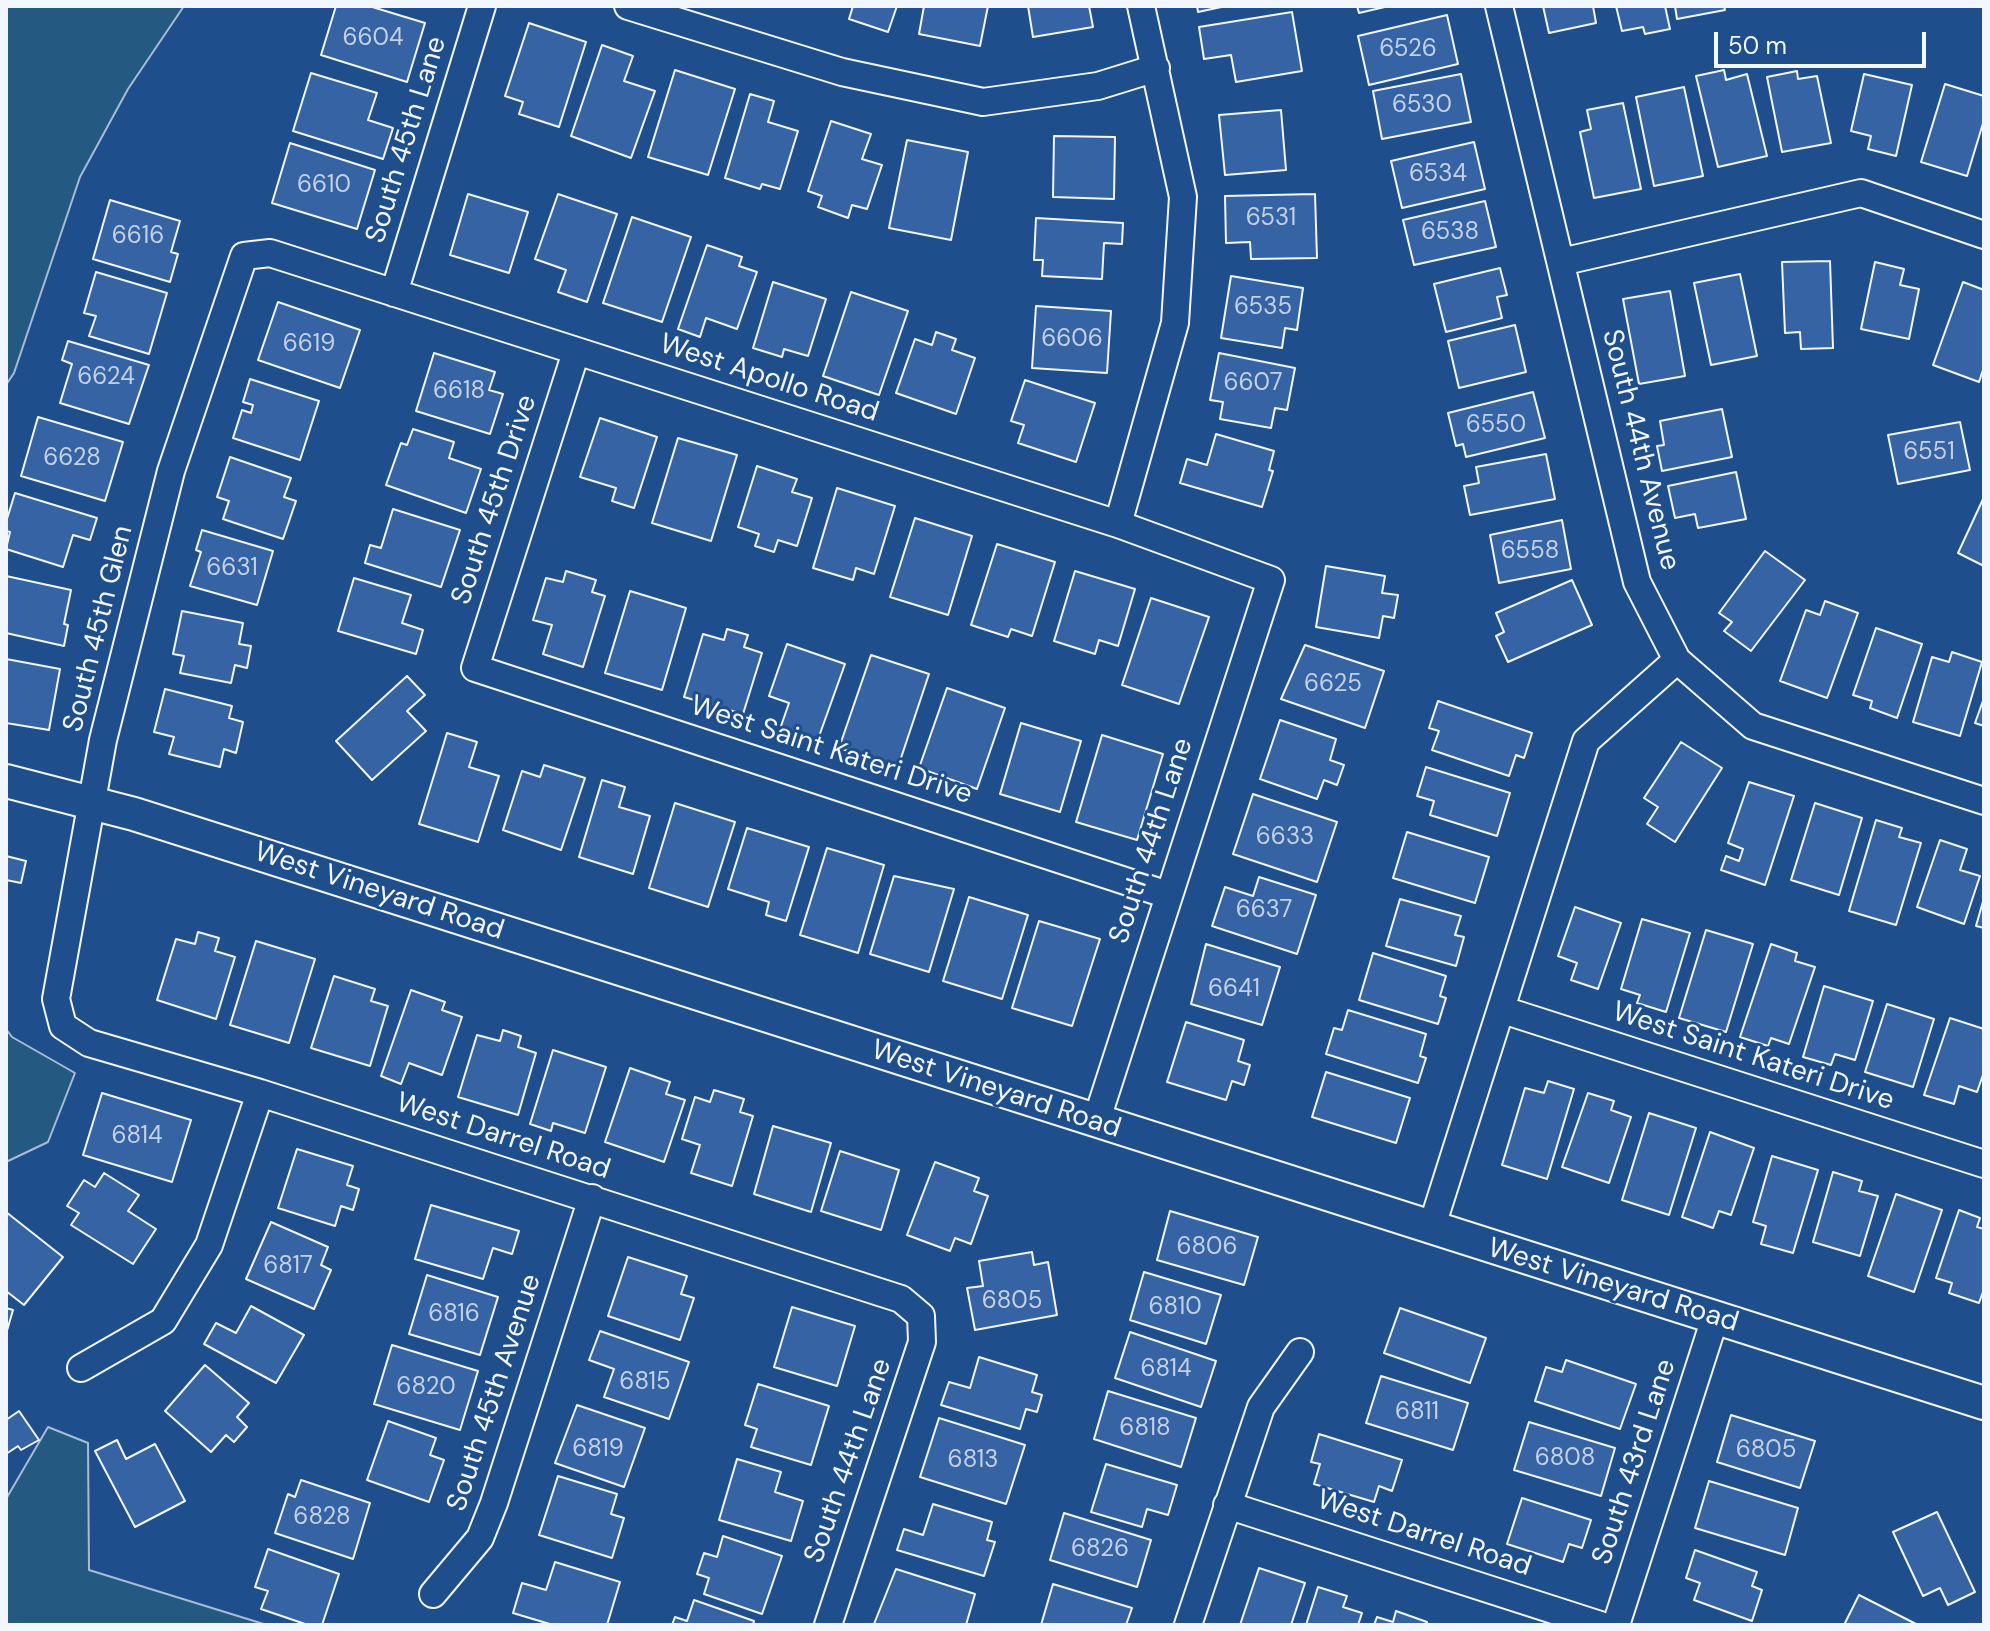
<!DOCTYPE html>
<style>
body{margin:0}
#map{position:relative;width:1990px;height:1631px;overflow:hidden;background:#1f4e8c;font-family:"DM Sans",sans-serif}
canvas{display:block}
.frame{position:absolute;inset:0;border:8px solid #f2f6ff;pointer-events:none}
.scale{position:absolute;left:1714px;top:32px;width:212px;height:36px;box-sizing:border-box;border:4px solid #f2f6ff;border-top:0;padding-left:10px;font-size:24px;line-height:28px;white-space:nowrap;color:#f2f6ff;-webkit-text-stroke:6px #1f4e8c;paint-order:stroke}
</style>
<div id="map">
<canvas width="1990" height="1631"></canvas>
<div class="frame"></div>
<div class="scale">50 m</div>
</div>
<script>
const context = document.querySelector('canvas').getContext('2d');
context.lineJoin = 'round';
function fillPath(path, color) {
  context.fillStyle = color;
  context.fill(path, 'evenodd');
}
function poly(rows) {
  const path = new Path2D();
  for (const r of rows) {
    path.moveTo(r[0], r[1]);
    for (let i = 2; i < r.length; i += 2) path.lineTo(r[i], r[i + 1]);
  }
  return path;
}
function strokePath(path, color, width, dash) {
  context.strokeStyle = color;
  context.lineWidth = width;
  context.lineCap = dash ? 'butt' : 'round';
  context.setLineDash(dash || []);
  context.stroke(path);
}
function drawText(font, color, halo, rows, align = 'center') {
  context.font = font + ' "DM Sans",sans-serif';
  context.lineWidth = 6;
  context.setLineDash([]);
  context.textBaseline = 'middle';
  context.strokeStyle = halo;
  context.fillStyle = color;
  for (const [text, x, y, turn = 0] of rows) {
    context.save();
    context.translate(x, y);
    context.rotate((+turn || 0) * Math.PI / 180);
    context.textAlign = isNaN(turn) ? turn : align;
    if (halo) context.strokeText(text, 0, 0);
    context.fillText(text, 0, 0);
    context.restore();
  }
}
const green = poly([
 [6,6,184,6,128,89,80,177,14,373,6,385,6,6],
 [6,1029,12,1037,75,1073,48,1142,6,1162,6,1029],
 [48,1427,88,1443,89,1570,267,1625,6,1625,6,1499,48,1427]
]);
fillPath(green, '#245a82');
strokePath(green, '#a8bbd7', 2);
const building = poly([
 [336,6,369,6,425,23,407,82,321,55,336,6],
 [853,6,897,6,888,32,849,19,853,6],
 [924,6,988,6,980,46,919,34,924,6],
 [1028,6,1089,6,1093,27,1033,37,1028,6],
 [1197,6,1226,6,1198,12,1197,6],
 [1357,6,1389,6,1359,13,1357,6],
 [1543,6,1593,6,1596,23,1549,33,1543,6],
 [1616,6,1665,6,1670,29,1645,34,1643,27,1622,31,1616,6],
 [1675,6,1724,6,1725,10,1677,19,1675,6],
 [1292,12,1302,71,1236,82,1231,55,1204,59,1199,27,1292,12],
 [1447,15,1458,64,1369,85,1358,36,1447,15],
 [529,23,586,42,559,127,519,114,523,102,505,96,529,23],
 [602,45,633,56,624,81,655,91,631,158,571,136,602,45],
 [675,70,735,89,708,175,648,157,675,70],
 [1724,70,1726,80,1747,74,1767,156,1718,167,1696,76,1724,70],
 [1797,71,1798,79,1817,76,1831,143,1782,152,1767,77,1797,71],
 [311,73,377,93,368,120,393,128,383,159,293,131,311,73],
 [1461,74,1471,122,1382,139,1373,91,1461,74],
 [1864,74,1912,85,1896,156,1868,149,1871,136,1851,131,1864,74],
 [1945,84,1984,96,1984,120,1967,176,1921,162,1945,84],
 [1684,87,1703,176,1654,186,1636,97,1684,87],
 [750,94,774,101,768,122,798,131,780,189,762,184,760,189,725,178,750,94],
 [1623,103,1641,189,1594,198,1580,132,1591,129,1587,110,1623,103],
 [1281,110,1286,170,1225,175,1219,115,1281,110],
 [831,121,871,134,862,159,882,165,867,209,852,205,848,218,818,207,822,196,808,191,831,121],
 [1054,136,1115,137,1114,199,1053,197,1054,136],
 [907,140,968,152,951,240,889,228,907,140],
 [1474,142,1485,189,1402,208,1391,161,1474,142],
 [290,143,375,170,357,229,272,203,290,143],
 [468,194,528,212,509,273,450,255,468,194],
 [558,194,617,214,587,302,558,292,566,270,535,259,558,194],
 [1315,194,1317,258,1251,259,1250,242,1226,243,1225,196,1315,194],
 [110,200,180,221,171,252,178,254,170,282,93,259,110,200],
 [1485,201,1496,247,1414,265,1403,220,1485,201],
 [632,217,691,237,662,322,603,303,632,217],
 [1036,218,1123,223,1122,244,1104,243,1102,279,1042,276,1043,260,1034,260,1036,218],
 [707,245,742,257,739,266,757,272,737,329,706,318,700,337,678,329,707,245],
 [1830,261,1833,348,1801,349,1800,332,1785,333,1782,262,1830,261],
 [1875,262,1904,269,1900,285,1919,289,1909,339,1861,329,1875,262],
 [1500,268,1507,295,1497,297,1502,318,1446,332,1434,284,1500,268],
 [96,272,167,293,149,354,89,336,96,316,84,313,96,272],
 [1740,274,1757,356,1711,365,1694,283,1740,274],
 [1231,276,1303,288,1297,330,1285,328,1282,348,1221,338,1231,276],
 [773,282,826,299,808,356,784,349,782,357,753,348,773,282],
 [1963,282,1984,290,1984,367,1979,382,1933,365,1963,282],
 [1670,291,1685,376,1639,384,1623,299,1670,291],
 [851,292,908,311,879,395,823,376,851,292],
 [278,302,360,330,340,388,258,360,278,302],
 [1036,306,1111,311,1107,373,1032,368,1036,306],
 [1515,325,1526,372,1459,388,1448,341,1515,325],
 [936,332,956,339,952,350,975,358,956,414,896,393,915,339,932,345,936,332],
 [68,341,149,365,129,424,60,403,72,364,62,360,68,341],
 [434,353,495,372,489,390,503,394,490,434,416,411,434,353],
 [1219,353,1295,368,1287,410,1275,408,1271,428,1220,419,1223,402,1210,400,1219,353],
 [250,379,319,401,300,460,233,438,242,410,251,413,253,405,243,402,250,379],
 [1025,380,1095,403,1076,462,1018,443,1024,425,1011,421,1025,380],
 [1533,392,1545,438,1466,457,1463,444,1456,446,1448,413,1533,392],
 [1722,409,1732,457,1662,471,1657,446,1664,445,1660,421,1722,409],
 [38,417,123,442,105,501,21,476,38,417],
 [600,418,657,437,634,508,612,501,616,488,580,477,600,418],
 [1960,422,1970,470,1898,484,1888,435,1960,422],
 [413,429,454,442,449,458,481,469,466,513,386,485,401,443,407,445,413,429],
 [1216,434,1274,451,1269,470,1273,471,1262,507,1180,483,1187,459,1207,465,1216,434],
 [678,438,737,455,711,541,652,523,678,438],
 [1546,454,1555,499,1470,515,1464,486,1479,483,1476,467,1546,454],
 [230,457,291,478,284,497,296,501,283,539,223,519,229,501,217,497,230,457],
 [757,466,797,479,792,492,812,498,797,546,778,540,774,552,755,546,759,534,738,527,757,466],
 [1736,472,1746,519,1698,528,1695,514,1675,518,1668,486,1736,472],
 [837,488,895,506,874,574,856,568,853,580,813,568,837,488],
 [15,493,97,518,90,540,73,535,63,567,6,549,10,532,6,531,6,522,15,493],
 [1984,497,1984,566,1958,553,1984,497],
 [393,509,460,530,441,587,365,563,370,545,381,548,393,509],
 [915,518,972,536,948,615,890,597,915,518],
 [1562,520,1571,569,1499,583,1490,535,1562,520],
 [202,530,273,551,257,605,190,586,201,552,196,550,202,530],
 [997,544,1055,562,1032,636,1011,629,1008,637,971,625,997,544],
 [1765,551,1805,580,1751,651,1724,631,1732,622,1719,613,1765,551],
 [1326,566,1385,576,1382,593,1398,595,1394,618,1383,616,1379,638,1316,627,1326,566],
 [566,571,596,580,592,592,605,596,583,667,543,654,552,625,533,620,546,578,563,582,566,571],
 [1075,571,1135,589,1118,646,1099,640,1095,654,1054,641,1075,571],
 [6,576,71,590,64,624,68,625,64,646,6,633,6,576],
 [354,578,411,595,402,623,423,630,416,654,338,631,354,578],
 [1572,580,1592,625,1508,662,1496,636,1504,632,1496,613,1572,580],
 [630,591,686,608,662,690,605,673,630,591],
 [1151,598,1209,617,1179,704,1122,685,1151,598],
 [1825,601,1858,613,1827,698,1780,681,1806,610,1820,615,1825,601],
 [182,611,243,623,239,644,251,646,247,668,235,665,231,683,180,673,184,656,173,654,182,611],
 [1876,628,1922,644,1897,718,1870,708,1872,701,1853,695,1876,628],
 [727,629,748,635,744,647,762,653,743,714,684,697,703,634,724,640,727,629],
 [787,644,845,664,817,742,780,729,789,703,769,696,787,644],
 [1305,645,1384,671,1365,728,1281,699,1305,645],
 [1952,652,1982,662,1960,736,1913,722,1932,657,1949,662,1952,652],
 [871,655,929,674,898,767,839,748,871,655],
 [6,659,60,669,49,730,6,723,6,659],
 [407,676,425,695,407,711,426,731,372,780,336,741,407,676],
 [947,688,1005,708,977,789,919,768,947,688],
 [165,689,232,706,229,718,243,722,236,753,224,749,220,767,169,754,174,737,154,732,165,689],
 [1984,698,1984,726,1975,723,1984,698],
 [1438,701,1532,733,1524,758,1516,755,1509,776,1432,750,1439,731,1429,728,1438,701],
 [1280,720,1336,739,1330,760,1344,765,1337,785,1324,780,1317,799,1260,779,1280,720],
 [1021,723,1081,741,1060,812,1000,794,1021,723],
 [447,733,477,742,469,767,499,776,478,842,419,824,447,733],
 [1102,735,1163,754,1137,840,1076,822,1102,735],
 [1681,742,1722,768,1675,842,1647,824,1658,807,1644,798,1681,742],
 [544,765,585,778,561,850,503,830,522,771,540,777,544,765],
 [1426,767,1510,793,1497,836,1430,815,1434,801,1417,796,1426,767],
 [602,780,625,787,619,807,650,816,633,874,579,857,602,780],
 [1749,782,1794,796,1765,885,1721,870,1726,856,1739,861,1743,849,1728,843,1749,782],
 [1253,794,1337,822,1317,882,1233,854,1253,794],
 [675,803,735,822,708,907,649,888,675,803],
 [1815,803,1862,818,1839,895,1791,880,1815,803],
 [1876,820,1902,828,1899,837,1921,843,1896,925,1849,911,1876,820],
 [747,828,809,847,786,921,766,915,769,902,728,889,747,828],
 [1407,832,1489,857,1475,903,1393,878,1407,832],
 [1940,840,1967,849,1960,870,1980,876,1964,924,1917,907,1940,840],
 [827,848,884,865,858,953,800,935,827,848],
 [6,856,26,861,21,883,6,880,6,856],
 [894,876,954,889,929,972,870,954,894,876],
 [1259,877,1316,895,1297,954,1212,926,1225,887,1253,896,1259,877],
 [969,897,1028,915,1002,999,943,981,969,897],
 [1984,898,1984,928,1976,926,1984,898],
 [1400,899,1461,916,1455,935,1464,937,1456,966,1386,946,1400,899],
 [1575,907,1621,923,1598,989,1571,980,1577,963,1558,956,1575,907],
 [1642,919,1690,933,1666,1012,1637,1003,1640,995,1621,989,1642,919],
 [1039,921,1100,939,1072,1026,1012,1008,1039,921],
 [1706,930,1753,944,1726,1032,1679,1018,1706,930],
 [198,932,219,938,215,951,235,957,216,1019,157,1000,176,939,195,944,198,932],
 [256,941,315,959,289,1043,230,1025,256,941],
 [1206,944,1280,967,1262,1025,1191,1004,1206,944],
 [1771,944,1797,953,1795,961,1815,967,1789,1044,1771,1038,1768,1046,1740,1037,1771,944],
 [1373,953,1446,976,1440,996,1446,998,1438,1024,1359,1000,1373,953],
 [334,976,375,989,371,1001,388,1006,370,1066,311,1048,334,976],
 [1824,986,1873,1001,1855,1060,1835,1054,1831,1065,1803,1057,1824,986],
 [411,990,445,1002,442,1010,462,1017,442,1075,409,1063,401,1084,381,1076,411,990],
 [1887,1004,1934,1019,1913,1087,1865,1072,1887,1004],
 [1348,1010,1426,1034,1420,1056,1426,1058,1418,1083,1326,1054,1334,1028,1342,1030,1348,1010],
 [1950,1018,1984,1029,1984,1072,1977,1092,1959,1086,1954,1104,1924,1095,1950,1018],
 [1186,1022,1244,1040,1238,1061,1250,1065,1244,1085,1232,1081,1226,1100,1167,1082,1186,1022],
 [503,1030,521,1036,518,1047,536,1053,518,1115,458,1097,477,1035,500,1041,503,1030],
 [553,1050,606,1067,585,1133,553,1123,551,1131,530,1124,553,1050],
 [630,1068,670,1082,666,1094,685,1100,664,1162,605,1142,630,1068],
 [1326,1072,1410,1098,1396,1143,1312,1117,1326,1072],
 [1548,1081,1574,1089,1547,1179,1502,1165,1525,1088,1544,1093,1548,1081],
 [714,1090,744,1099,740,1112,753,1116,732,1186,691,1173,700,1145,682,1139,695,1097,710,1102,714,1090],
 [102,1093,191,1120,172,1182,83,1155,102,1093],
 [1588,1093,1614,1101,1611,1110,1631,1117,1609,1183,1562,1167,1588,1093],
 [1649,1113,1696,1128,1669,1215,1622,1200,1649,1113],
 [773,1126,831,1143,811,1212,754,1194,773,1126],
 [1710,1132,1754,1148,1731,1215,1719,1211,1713,1228,1682,1217,1710,1132],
 [297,1149,353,1166,347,1185,359,1189,353,1210,341,1206,335,1226,278,1208,297,1149],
 [840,1151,899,1170,881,1230,821,1211,840,1151],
 [1772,1156,1818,1170,1793,1253,1761,1244,1766,1226,1753,1222,1772,1156],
 [935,1162,979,1178,974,1191,988,1196,971,1244,955,1238,950,1251,907,1235,935,1162],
 [1833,1172,1862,1181,1859,1191,1878,1196,1860,1256,1813,1242,1833,1172],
 [104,1173,139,1195,128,1211,156,1229,133,1264,71,1225,79,1213,67,1206,84,1180,95,1187,104,1173],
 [1896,1194,1942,1210,1914,1292,1868,1276,1896,1194],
 [431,1205,519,1231,512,1254,493,1248,483,1279,415,1259,431,1205],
 [1959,1210,1980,1218,1977,1227,1984,1229,1984,1289,1979,1303,1949,1293,1952,1283,1936,1278,1959,1210],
 [1170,1211,1258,1237,1244,1285,1157,1260,1170,1211],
 [6,1212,63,1257,24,1305,6,1291,6,1212],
 [271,1222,328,1247,321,1265,331,1270,314,1309,246,1279,271,1222],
 [1032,1252,1034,1265,1048,1262,1057,1315,975,1330,967,1288,983,1286,979,1261,1032,1252],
 [628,1257,687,1276,681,1294,694,1298,680,1340,608,1316,628,1257],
 [1144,1272,1221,1295,1206,1344,1130,1320,1144,1272],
 [427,1275,498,1297,480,1355,409,1334,427,1275],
 [251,1306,304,1335,276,1383,204,1344,216,1323,236,1333,251,1306],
 [792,1307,855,1326,837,1386,774,1367,792,1307],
 [6,1308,13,1310,6,1334,6,1308],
 [1400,1308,1486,1338,1470,1383,1384,1353,1400,1308],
 [600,1331,689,1362,669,1419,604,1397,614,1369,589,1360,600,1331],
 [1130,1332,1216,1361,1201,1407,1115,1378,1130,1332],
 [392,1345,478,1371,460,1430,374,1404,392,1345],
 [979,1357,1037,1375,1032,1392,1042,1395,1037,1412,1026,1409,1020,1429,941,1405,949,1382,970,1388,979,1357],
 [1566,1360,1636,1384,1620,1429,1535,1401,1546,1367,1562,1372,1566,1360],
 [205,1365,249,1403,237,1417,247,1427,234,1442,226,1435,211,1452,165,1411,205,1365],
 [1381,1376,1468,1403,1453,1450,1366,1423,1381,1376],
 [758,1384,829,1406,811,1465,751,1447,757,1429,745,1425,758,1384],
 [1108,1391,1196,1418,1181,1467,1094,1439,1108,1391],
 [577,1405,645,1428,624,1487,555,1463,577,1405],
 [19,1411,39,1440,21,1450,18,1446,6,1454,6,1420,19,1411],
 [1731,1415,1815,1441,1800,1488,1717,1462,1731,1415],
 [939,1418,1025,1445,1006,1504,920,1477,939,1418],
 [388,1421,436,1438,430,1455,444,1460,429,1502,367,1480,388,1421],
 [1529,1422,1615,1448,1601,1496,1514,1470,1529,1422],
 [1319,1434,1402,1460,1392,1491,1379,1486,1374,1502,1314,1484,1320,1464,1311,1462,1319,1434],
 [117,1440,126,1459,155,1444,185,1501,135,1527,95,1451,117,1440],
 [737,1459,781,1472,775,1492,803,1501,791,1541,719,1520,737,1459],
 [1106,1464,1177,1485,1168,1515,1147,1509,1142,1527,1091,1512,1106,1464],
 [558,1476,617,1494,611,1514,624,1518,612,1558,539,1535,558,1476],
 [301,1480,370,1503,353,1559,275,1533,288,1494,295,1497,301,1480],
 [1709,1481,1798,1508,1785,1555,1695,1528,1709,1481],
 [1522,1498,1591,1520,1582,1548,1569,1544,1563,1562,1507,1544,1522,1498],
 [933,1504,992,1522,987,1540,995,1542,984,1576,897,1550,904,1529,923,1535,933,1504],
 [1937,1512,1975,1592,1948,1605,1940,1588,1923,1596,1893,1532,1937,1512],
 [1064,1513,1151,1540,1137,1587,1050,1560,1064,1513],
 [723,1536,782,1556,762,1614,704,1594,709,1578,697,1574,704,1553,717,1557,723,1536],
 [268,1549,339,1574,322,1625,308,1625,261,1609,268,1591,255,1587,268,1549],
 [1695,1550,1757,1572,1752,1586,1762,1590,1752,1621,1694,1600,1700,1583,1686,1578,1695,1550],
 [555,1562,620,1582,607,1625,553,1625,513,1613,522,1583,546,1590,555,1562],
 [1259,1568,1305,1583,1291,1625,1240,1625,1259,1568],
 [896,1569,975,1594,966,1625,874,1624,896,1569],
 [1053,1584,1132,1608,1126,1625,1041,1625,1053,1584],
 [1318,1587,1347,1596,1343,1607,1362,1613,1358,1625,1306,1625,1318,1587],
 [1859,1595,1918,1625,1844,1625,1859,1595],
 [694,1600,754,1621,753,1625,672,1625,675,1617,687,1621,694,1600],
 [1396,1611,1427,1622,1426,1625,1374,1625,1377,1617,1393,1622,1396,1611]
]);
fillPath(building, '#3563a3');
strokePath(building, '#f2f6ff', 2);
const minor = poly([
 [628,6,842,72,983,102,1098,86,1156,68],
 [1499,6,1637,582,1677,660,1753,726,1984,801],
 [1561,262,1861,193,1984,235],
 [394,293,482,6],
 [576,352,475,668,1168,895],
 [1118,524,1175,323,1183,197,1141,6],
 [1503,1010,1984,1164],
 [1431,1229,1586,741,1677,660],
 [81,1368,163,1321,209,1245,260,1093],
 [1227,1505,1600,1625],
 [433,1594,480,1538,494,1503,592,1198],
 [828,1625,922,1342,921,1316,901,1299,260,1093,89,1043,63,1026,56,999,103,740,171,471,244,256,270,253,1118,524,1271,580,1096,1122],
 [1188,1625,1261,1407,1300,1352],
 [1616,1625,1715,1318]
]);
const tertiary = poly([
 [6,781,134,814,1984,1403]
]);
strokePath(minor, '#f2f6ff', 30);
strokePath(tertiary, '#f2f6ff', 36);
strokePath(minor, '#1f4e8c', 26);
strokePath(tertiary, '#1f4e8c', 32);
drawText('24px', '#c3d1e8', null, [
 ["6604",373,39],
 ["6526",1408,50],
 ["6530",1422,106],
 ["6534",1438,175],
 ["6610",324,186],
 ["6531",1271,219],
 ["6538",1450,233],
 ["6616",138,237],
 ["6535",1263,308],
 ["6606",1072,340],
 ["6619",309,345],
 ["6624",106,378],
 ["6607",1253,384],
 ["6618",459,392],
 ["6550",1496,426],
 ["6551",1929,453],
 ["6628",72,459],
 ["6558",1530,552],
 ["6631",232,569],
 ["6625",1333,685],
 ["6633",1285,838],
 ["6637",1264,911],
 ["6641",1234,990],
 ["6814",137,1137],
 ["6806",1207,1248],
 ["6817",288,1267],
 ["6805",1012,1302],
 ["6810",1175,1308],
 ["6816",454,1315],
 ["6814",1166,1370],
 ["6815",645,1383],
 ["6820",426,1388],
 ["6811",1417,1413],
 ["6818",1145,1429],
 ["6819",598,1450],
 ["6805",1766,1451],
 ["6808",1565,1459],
 ["6813",973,1461],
 ["6828",322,1518],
 ["6826",1100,1550]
]);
drawText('28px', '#f2f6ff', '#1f4e8c', [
 ["South 45th Lane",407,140,-73],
 ["West Apollo Road",769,379,18],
 ["South 44th Avenue",1640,450,76],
 ["South 45th Drive",495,500,-72],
 ["South 45th Glen",99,629,-76],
 ["West Saint Kateri Drive",831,751,18],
 ["South 44th Lane",1152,841,-72],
 ["West Vineyard Road",379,892,18],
 ["West Saint Kateri Drive",1753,1057,18],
 ["West Vineyard Road",996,1090,18],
 ["West Darrel Road",503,1137,18],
 ["West Vineyard Road",1613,1286,17],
 ["South 45th Avenue",495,1393,-72],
 ["South 44th Lane",849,1461,-71],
 ["South 43rd Lane",1635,1462,-72],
 ["West Darrel Road",1424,1534,18]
]);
</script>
